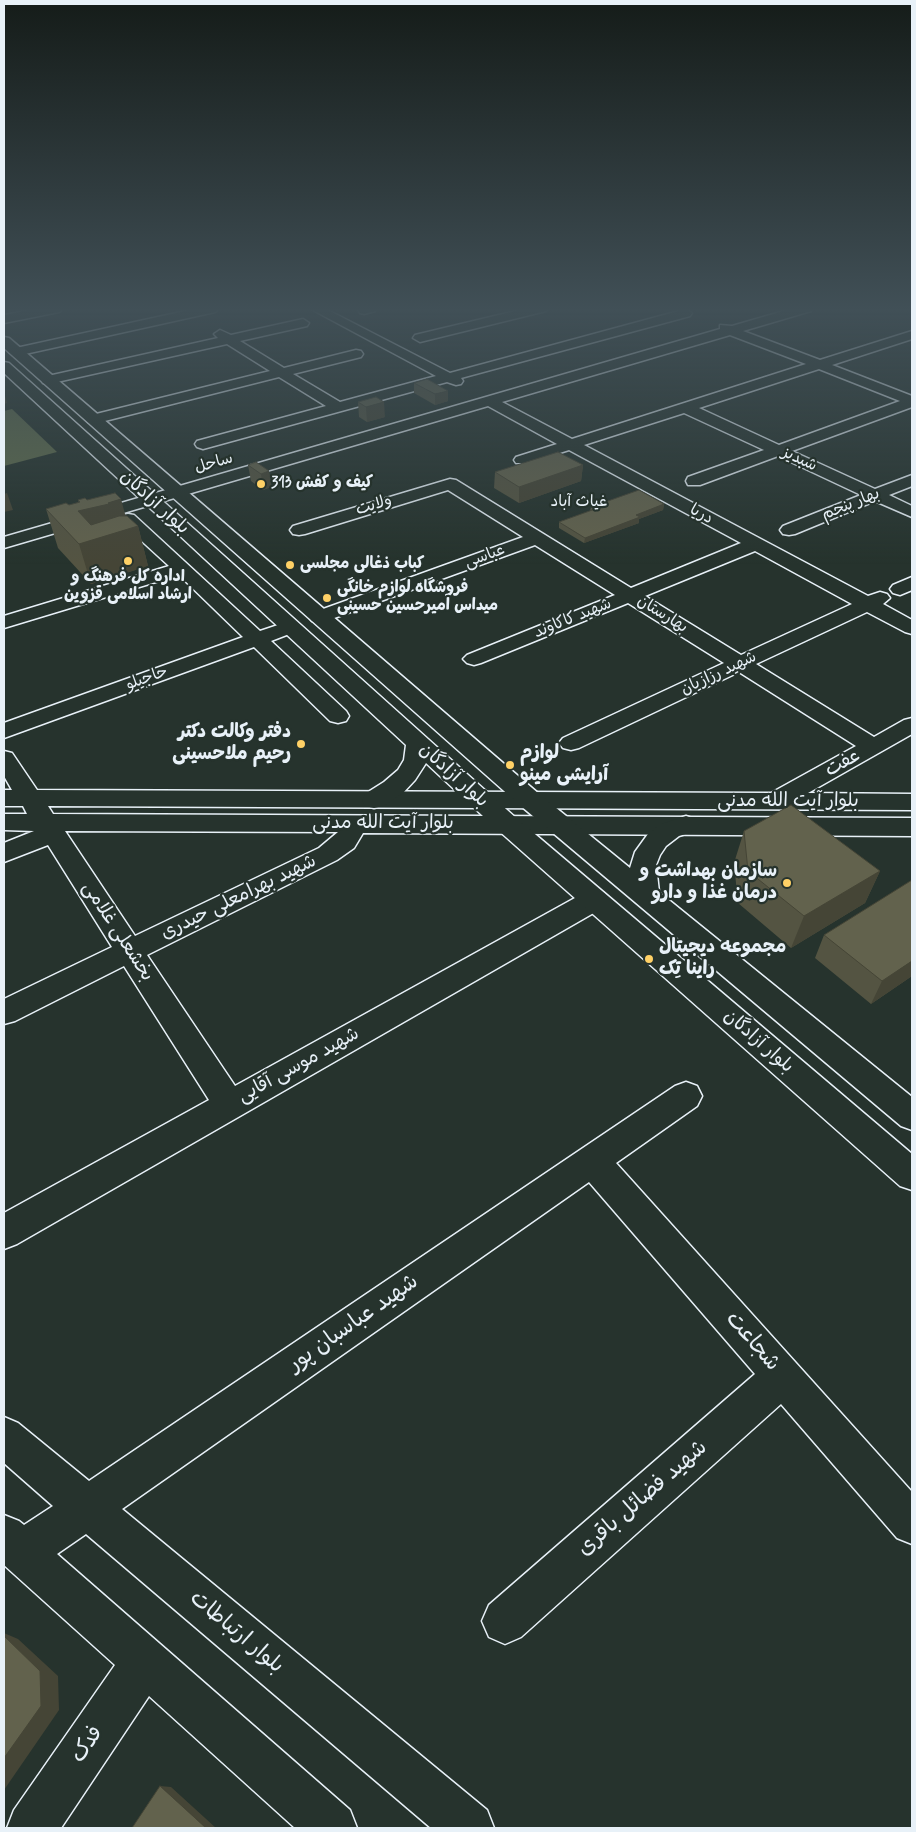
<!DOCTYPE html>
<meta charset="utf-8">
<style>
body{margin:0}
#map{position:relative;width:916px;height:1832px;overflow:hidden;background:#26332d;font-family:Mynerve,sans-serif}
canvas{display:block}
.frame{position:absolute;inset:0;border:5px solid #e8f1f8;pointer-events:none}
</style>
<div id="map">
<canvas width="916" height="1832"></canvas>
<div class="frame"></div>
</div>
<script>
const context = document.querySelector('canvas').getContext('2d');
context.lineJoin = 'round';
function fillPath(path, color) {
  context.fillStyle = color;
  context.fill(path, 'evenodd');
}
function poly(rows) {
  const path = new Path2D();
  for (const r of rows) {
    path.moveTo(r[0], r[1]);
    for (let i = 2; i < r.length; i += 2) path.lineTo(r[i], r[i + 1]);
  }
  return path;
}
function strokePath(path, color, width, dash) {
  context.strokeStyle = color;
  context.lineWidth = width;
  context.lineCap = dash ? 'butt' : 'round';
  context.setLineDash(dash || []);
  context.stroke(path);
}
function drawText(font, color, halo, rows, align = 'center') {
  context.font = font + ' Mynerve,"Playpen Sans Arabic",sans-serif';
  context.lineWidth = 4.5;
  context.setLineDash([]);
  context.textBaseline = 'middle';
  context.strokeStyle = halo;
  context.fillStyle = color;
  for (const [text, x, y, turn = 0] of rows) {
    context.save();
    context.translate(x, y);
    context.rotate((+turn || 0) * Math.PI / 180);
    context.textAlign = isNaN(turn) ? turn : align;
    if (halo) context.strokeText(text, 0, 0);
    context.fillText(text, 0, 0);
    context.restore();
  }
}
fillPath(poly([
 [12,409,57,452,4,466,4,411]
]), '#5e6b4c');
const minor = poly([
 [41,308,65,308,59,312,4,323,4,315,41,308],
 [199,308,221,308,215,312,16,356,9,352,16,348,199,308],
 [309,308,324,308,450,373,686,309,692,313,690,316,461,378,463,381,461,384,456,385,447,382,203,449,197,447,195,444,197,441,326,406,279,377,93,424,88,422,85,419,88,416,270,371,227,344,48,384,43,383,41,380,43,377,48,376,218,338,214,334,220,330,231,335,303,319,309,323,307,326,240,341,284,368,356,350,361,351,363,354,361,357,293,374,340,402,436,376,309,308],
 [359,308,377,308,375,311,364,314,360,313,358,310,359,308],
 [528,308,548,308,546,311,420,342,413,338,415,335,528,308],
 [794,308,813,308,811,311,743,331,820,360,912,331,912,339,832,365,912,396,912,407,792,451,875,489,912,475,912,486,889,495,912,506,912,517,875,501,795,534,789,535,783,534,780,530,783,526,861,495,778,456,700,485,688,485,686,481,688,477,764,450,684,413,584,445,868,596,880,592,887,594,890,598,883,604,912,620,912,634,905,632,867,612,756,664,874,737,904,720,912,718,912,734,808,793,912,794,912,810,48,806,53,814,912,818,912,836,363,833,354,848,337,860,147,955,235,1086,584,893,594,890,604,893,608,900,604,907,17,1244,4,1249,4,1213,209,1100,124,966,15,1021,4,1024,4,999,112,947,48,845,4,862,4,843,34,831,4,830,4,814,27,814,23,806,4,806,4,790,12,790,4,776,4,751,12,753,37,790,771,793,856,746,739,672,579,748,571,750,563,748,559,743,563,738,724,663,628,603,481,663,474,665,467,663,463,659,467,655,615,595,535,545,326,621,319,623,312,621,309,617,312,613,523,537,448,490,305,534,299,535,293,534,290,530,293,526,450,479,456,480,631,588,741,543,569,450,528,463,516,463,514,460,516,457,557,444,488,406,4,548,4,537,720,329,720,325,732,326,794,308],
 [730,335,806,364,572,439,502,402,730,335],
 [819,369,900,401,779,445,699,408,819,369],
 [755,551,852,604,741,655,645,596,755,551],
 [65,831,338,832,319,848,135,936,65,831],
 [128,514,134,515,260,631,290,621,297,623,300,627,297,631,271,641,346,711,349,716,346,721,338,723,330,721,254,647,4,738,4,723,243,637,179,575,4,628,4,616,169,566,122,523,119,519,122,515,128,514],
 [912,577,912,590,900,595,893,593,890,589,893,585,912,577],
 [686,1082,697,1086,702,1096,697,1106,616,1163,912,1492,912,1544,897,1538,781,1404,521,1637,505,1644,489,1637,482,1621,489,1605,755,1374,589,1182,122,1509,487,1810,494,1828,431,1828,86,1534,57,1554,350,1810,357,1828,295,1828,149,1696,61,1828,7,1828,14,1810,115,1665,4,1565,4,1515,19,1521,24,1525,53,1506,4,1463,4,1417,18,1423,89,1481,675,1086,686,1082]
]);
const major = poly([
 [4,337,9,338,539,794,630,868,635,852,648,834,661,824,686,816,695,819,699,825,695,831,679,836,666,846,660,855,656,865,659,892,912,1097,912,1130,901,1126,521,806,4,348,4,337],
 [4,362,9,363,516,818,912,1154,912,1190,900,1186,498,830,426,763,415,780,402,794,383,806,374,808,365,806,362,800,365,794,384,782,398,770,404,760,406,745,4,373,4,362]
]);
strokePath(minor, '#e8f1f8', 3);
strokePath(major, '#e8f1f8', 3);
fillPath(minor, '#26332d');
fillPath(major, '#26332d');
fillPath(poly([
 [414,383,448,401,435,405,414,393],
 [358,402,385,417,367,422,359,417],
 [248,465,269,471,271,487,263,490,251,481],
 [583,465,581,481,519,503,494,488,495,472],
 [78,500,87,500,126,516,138,526,148,566,91,584,58,548,46,509,69,505,79,503],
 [664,504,663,510,639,519,639,523,584,543,559,528,559,522,590,511,591,507],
 [744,831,880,871,865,903,791,948,738,903,734,863],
 [824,935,912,976,871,1004,815,958]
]), '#545442');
fillPath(poly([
 [448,391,448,401,435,405,435,394],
 [4,392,7,403,4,404],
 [384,402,385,417,367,422,366,407],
 [583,465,581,481,519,503,519,487],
 [269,471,271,487,263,490,261,474],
 [7,493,13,510,4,512,4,494],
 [121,499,129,529,138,526,148,566,91,584,79,544,78,511],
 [664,504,663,510,639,519,639,523,584,543,585,538,636,515],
 [880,871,865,903,791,948,804,916],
 [912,961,912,976,871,1004,882,981],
 [4,1633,18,1639,58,1676,59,1710,4,1790],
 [160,1786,171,1787,216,1828,206,1828]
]), '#454536');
const building = poly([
 [427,379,448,391,435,394,414,383,427,379],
 [376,397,384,402,366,407,358,402,376,397],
 [558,452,583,465,519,487,495,472,558,452],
 [256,462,269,471,261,474,248,465,256,462],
 [639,490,664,504,636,515,640,517,585,538,559,522,595,509,591,507,639,490],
 [115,493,121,499,108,503,109,504,78,511,91,525,119,516,127,516,138,526,79,544,46,509,66,503,69,505,80,502,78,500,85,498,87,500,115,493],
 [791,805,880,871,804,916,748,871,744,831,791,805],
 [912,880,912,961,882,981,824,935,912,880],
 [4,1636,40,1671,41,1706,4,1758,4,1636],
 [160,1786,206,1828,132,1828,160,1786]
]);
fillPath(building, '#62624d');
strokePath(building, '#454536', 1);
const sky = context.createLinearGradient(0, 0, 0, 564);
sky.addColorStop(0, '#151c19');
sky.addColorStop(0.55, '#415057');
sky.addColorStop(1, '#41505700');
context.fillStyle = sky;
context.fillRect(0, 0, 916, 564);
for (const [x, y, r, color] of [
 [261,484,5,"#ffd166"],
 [128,561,5,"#ffd166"],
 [290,565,5,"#ffd166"],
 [327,598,5,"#ffd166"],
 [301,744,5,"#ffd166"],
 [510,765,5,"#ffd166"],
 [787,883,5,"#ffd166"],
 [649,959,5,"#ffd166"]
]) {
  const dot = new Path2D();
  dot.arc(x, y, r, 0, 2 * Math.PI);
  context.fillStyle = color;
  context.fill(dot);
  strokePath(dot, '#26332d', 2);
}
drawText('16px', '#e8f1f8', '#26332d', [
 ["شبدیز",799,460,25],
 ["ساحل",214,464,-16],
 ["بهار پنجم",851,505,-22],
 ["ولایت",374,506,-17],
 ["دریا",701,515,28],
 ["عباسی",485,557,-20],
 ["بهارستان",662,615,32],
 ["شهید کاکاوند",573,619,-22],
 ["شهید رزازیان",719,674,-25],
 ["حاجیلو",147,679,-20]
]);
drawText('bold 16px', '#e8f1f8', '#26332d', [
 ["کیف و کفش 313",271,484],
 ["کباب ذغالی مجلسی",300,565],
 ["اداره کل فرهنگ و",128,578,"center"],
 ["ارشاد اسلامی قزوین",128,596,"center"],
 ["فروشگاه لوازم خانگی",337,589],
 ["میداس امیرحسین حسینی",337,607]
], 'left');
drawText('16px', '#e8f1f8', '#26332d', [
 ["غیاث آباد",579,503]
]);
drawText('19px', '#e8f1f8', '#26332d', [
 ["بلوار آزادگان",154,503,42],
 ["عفت",843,764,-29],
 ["بلوار آزادگان",453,776,42],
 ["بلوار آیت الله مدنی",788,802],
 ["بلوار آیت الله مدنی",383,824],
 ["شهید بهرامعلی حیدری",239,898,-26],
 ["بخشعلی غلامی",117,932,57],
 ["بلوار آزادگان",758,1042,41],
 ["شهید موسی آقایی",299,1066,-29]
]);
drawText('bold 19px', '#e8f1f8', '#26332d', [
 ["دفتر وکالت دکتر",291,733],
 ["رحیم ملاحسینی",291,755],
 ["لوازم",520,754,"left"],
 ["آرایشی مینو",520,776,"left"],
 ["سازمان بهداشت و",777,872],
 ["درمان غذا و دارو",777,894],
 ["مجموعه دیجیتال",659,948,"left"],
 ["راینا تِک",659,970,"left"]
], 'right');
drawText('22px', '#e8f1f8', '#26332d', [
 ["شهید عباسبان پور",354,1324,-35],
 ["شجاعت",752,1342,49],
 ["شهید فضائل باقری",643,1499,-41],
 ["بلوار ارتباطات",236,1633,40],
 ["فدک",88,1745,-56]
]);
</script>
